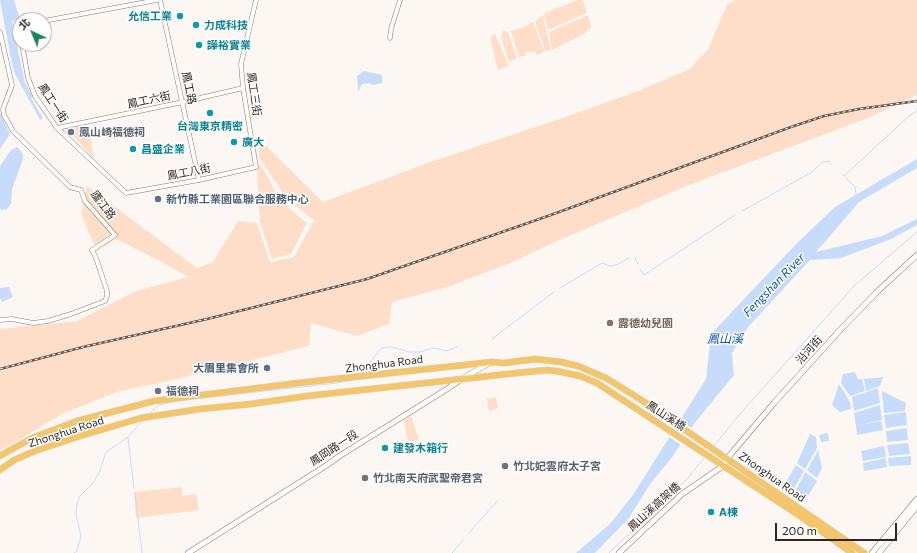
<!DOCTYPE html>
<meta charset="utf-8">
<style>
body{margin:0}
#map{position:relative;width:917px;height:553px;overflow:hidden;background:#fdf7f3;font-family:Commissioner,"Noto Sans TC",sans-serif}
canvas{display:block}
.north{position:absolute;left:12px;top:12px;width:40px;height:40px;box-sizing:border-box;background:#fff;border:1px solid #ada8a5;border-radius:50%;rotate:316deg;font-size:11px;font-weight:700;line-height:16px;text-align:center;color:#31261f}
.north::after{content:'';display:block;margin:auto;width:14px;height:18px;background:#21825b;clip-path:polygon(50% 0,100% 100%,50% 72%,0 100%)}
.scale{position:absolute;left:775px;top:523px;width:122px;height:18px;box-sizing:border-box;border:2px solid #31261f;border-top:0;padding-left:5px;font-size:12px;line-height:14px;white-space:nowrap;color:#31261f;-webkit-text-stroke:3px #fff;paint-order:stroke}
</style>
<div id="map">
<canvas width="917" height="553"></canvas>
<div class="north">北</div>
<div class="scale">200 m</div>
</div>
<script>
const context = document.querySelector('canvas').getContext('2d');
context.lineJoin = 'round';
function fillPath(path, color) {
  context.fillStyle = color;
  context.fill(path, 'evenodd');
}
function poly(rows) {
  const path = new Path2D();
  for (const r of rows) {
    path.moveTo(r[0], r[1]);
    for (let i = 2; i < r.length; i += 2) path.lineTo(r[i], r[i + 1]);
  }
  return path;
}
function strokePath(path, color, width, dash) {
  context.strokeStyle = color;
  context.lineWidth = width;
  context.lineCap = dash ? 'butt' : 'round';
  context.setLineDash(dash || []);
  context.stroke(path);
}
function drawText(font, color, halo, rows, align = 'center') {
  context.font = font + ' Commissioner,"Noto Sans TC",sans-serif';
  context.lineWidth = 3;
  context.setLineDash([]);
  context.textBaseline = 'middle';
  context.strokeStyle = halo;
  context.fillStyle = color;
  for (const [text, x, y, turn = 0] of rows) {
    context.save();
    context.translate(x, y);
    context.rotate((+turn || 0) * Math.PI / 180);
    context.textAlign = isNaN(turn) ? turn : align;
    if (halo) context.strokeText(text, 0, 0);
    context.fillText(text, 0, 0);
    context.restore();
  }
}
fillPath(poly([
 [578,0,583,0,587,13,548,30,544,13],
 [735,0,917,0,917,95,868,118,689,185,555,242,506,265,444,288,392,302,389,324,357,336,311,323,309,346,177,379,117,392,64,413,0,451,0,329,77,321,136,291,188,277,162,262,116,239,97,251,81,214,87,186,197,268,213,262,238,221,257,223,270,262,294,257,314,220,287,199,260,159,258,138,323,202,422,165,560,119,638,91,690,69,708,49,727,5],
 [543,15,551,50,545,51,535,21],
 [588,15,591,28,582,35,552,50,549,32],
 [533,21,544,51,537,55,535,52,525,52,526,55,519,57,511,31,525,27],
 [503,31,508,32,517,58,509,62,501,37],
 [495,34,509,66,498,70,490,38],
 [89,125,93,157,66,129],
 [259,163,266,174,280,201,307,223,291,254,272,259,260,222,257,172],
 [496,397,498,408,489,411,487,399],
 [411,416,418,436,418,440,408,442,404,420],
 [182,487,182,496,196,494,199,510,136,518,134,492]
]), '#feddc9');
fillPath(poly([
 [0,0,14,0,20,19,12,22,25,83,33,97,31,98,43,118,40,120,15,74,11,59],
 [364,71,382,75,382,83,374,85,368,83,362,84,358,92,357,76],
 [0,113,10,134,0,149],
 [17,147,23,154,23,159,12,189,11,204,7,209,1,210,0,208,0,166,11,150],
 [917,159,917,168,859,202,816,252,882,236,917,219,917,225,891,239,841,258,810,260,748,327,732,353,734,375,693,425,673,456,650,484,629,518,595,553,576,553,610,524,633,495,706,379,711,334,797,243,835,207],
 [9,287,13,297,2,302,0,298,0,288],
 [855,372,858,379,862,379,865,391,850,396,841,383,843,374],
 [883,377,880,386,866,391,864,379],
 [839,384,850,402,851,409,840,412,832,405],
 [878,388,880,403,854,411,852,397],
 [882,391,906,403,905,411,884,413],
 [880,405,882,420,856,426,854,413],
 [906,412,907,425,886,428,884,415],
 [881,421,883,430,857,435,856,426],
 [907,428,908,440,887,442,886,431],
 [828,433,829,441,821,442,819,435],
 [810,434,816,437,817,448,805,469,797,463],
 [908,443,910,454,889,456,887,445],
 [884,446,886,457,863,461,861,451],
 [818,450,822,468,817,478,807,470],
 [911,456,911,465,889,466,888,458],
 [886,458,887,467,864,471,863,463],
 [796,465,804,471,792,492,783,487],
 [805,472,817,481,805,501,794,494]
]), '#c6dcfa');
fillPath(poly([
 [679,420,693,429,682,446,668,436]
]), '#fdf7f3');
strokePath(poly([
 [843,175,844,176,909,116,917,111],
 [845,177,855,187,856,195],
 [742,211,812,172,822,162,829,161,831,164],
 [635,258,638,264],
 [640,269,644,275,735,215],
 [560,288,602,263,610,266,616,265,629,258],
 [492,339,554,292],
 [366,373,369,364,378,352,382,348,387,347,392,347,409,352,420,352,432,348,439,349,446,351,457,347],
 [149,414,158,405,184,400,337,383,364,378],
 [128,438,134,488],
 [714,446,740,414,854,286,917,232],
 [135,493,142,553],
 [469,533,498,500],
 [74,553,77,551,81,536,76,515,77,504,80,496,92,484,99,473,106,452,128,437,143,420],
 [452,553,464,539],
 [609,553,687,479,704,458]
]), '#c6dcfa', 1);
const minor = poly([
 [160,0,199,180],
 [44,21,157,0],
 [20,26,18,26,20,35],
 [0,32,12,85,3,109,4,115,13,131,70,187,81,190,85,201,115,235,92,250,96,258,107,291,107,296,105,301,71,314,48,321,33,323,12,319,0,320],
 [390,38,391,29,400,0],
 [22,44,28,78,35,96,57,128,126,193,199,180,256,167,243,88,241,64,256,0],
 [57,128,183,102,243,88]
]);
const tertiary = poly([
 [188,553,327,465,341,455,447,389,460,380,491,362],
 [619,553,682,494,723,466,730,455,774,403,841,329,879,290,917,255],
 [872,553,917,499],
 [879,553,917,506]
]);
const primary = poly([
 [0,456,32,438,77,421,154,401,298,383,492,362,504,363,535,359,561,362,578,366,606,378,643,401,864,553],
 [0,470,14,460,35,451,80,436,141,418,200,409,251,404,307,396,526,372,548,370,562,372,580,376,597,383,797,514,852,553]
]);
strokePath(minor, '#927766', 5);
strokePath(tertiary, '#927766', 6);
strokePath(primary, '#d6d4d2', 7);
strokePath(minor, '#fff', 4);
strokePath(tertiary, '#fff', 5);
strokePath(primary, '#f4c56b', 6);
const rail = poly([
 [0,369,83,347,207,319,367,279,548,216,791,127,824,116,859,109,917,101]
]);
strokePath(rail, '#615750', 2.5);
strokePath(rail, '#fff', 1, [3]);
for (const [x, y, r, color] of [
 [180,16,4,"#0f9aa8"],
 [196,25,4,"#0f9aa8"],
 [199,45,4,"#0f9aa8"],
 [210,113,4,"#0f9aa8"],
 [71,132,4,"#6b7280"],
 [234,142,4,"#0f9aa8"],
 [133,149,4,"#0f9aa8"],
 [158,199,4,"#5c6f8a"],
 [610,323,4,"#8d6e63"],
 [267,368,4,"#5c6f8a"],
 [158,391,4,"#6b7280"],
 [385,448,4,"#0f9aa8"],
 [505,466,4,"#6b7280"],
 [365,478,4,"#6b7280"],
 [711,512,4,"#0f9aa8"]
]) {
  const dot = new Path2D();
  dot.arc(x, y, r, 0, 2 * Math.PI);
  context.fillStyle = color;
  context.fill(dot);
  strokePath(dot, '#fff', 1.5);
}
drawText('bold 11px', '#0d838f', '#fff', [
 ["允信工業",172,16,"right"],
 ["力成科技",204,25],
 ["譁裕實業",207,45],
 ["台灣東京精密",210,126,"center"],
 ["廣大",242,142],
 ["昌盛企業",141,149],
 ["建發木箱行",393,448],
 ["A棟",719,512]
], 'left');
drawText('11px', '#31261f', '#fff', [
 ["鳳工路",189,88,78],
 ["鳳工三街",254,94,82],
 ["鳳工六街",149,100,-12],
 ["鳳工一街",53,103,57],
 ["鳳工八街",189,172,-11],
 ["廬江路",103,205,53],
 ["沿河街",809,350,-48],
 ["Zhonghua Road",384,364,-7],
 ["鳳山溪橋",666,416,33],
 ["Zhonghua Road",66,432,-18],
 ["鳳岡路一段",334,448,-33],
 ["Zhonghua Road",772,477,35],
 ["鳳山溪高架橋",654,507,-42]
]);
drawText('bold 11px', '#5b616d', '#fff', [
 ["鳳山崎福德祠",79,132],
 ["福德祠",166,391],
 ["竹北妃雲府太子宮",513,466],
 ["竹北南天府武聖帝君宮",373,478]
], 'left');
drawText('bold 11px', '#4e5e75', '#fff', [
 ["新竹縣工業園區聯合服務中心",166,199],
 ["大眉里集會所",259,368,"right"]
], 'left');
drawText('bold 11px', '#785e54', '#fff', [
 ["露德幼兒園",618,323]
], 'left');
drawText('italic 12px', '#0b53a6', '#fff', [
 ["Fengshan River",774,285,-46],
 ["鳳山溪",725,339]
]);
</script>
